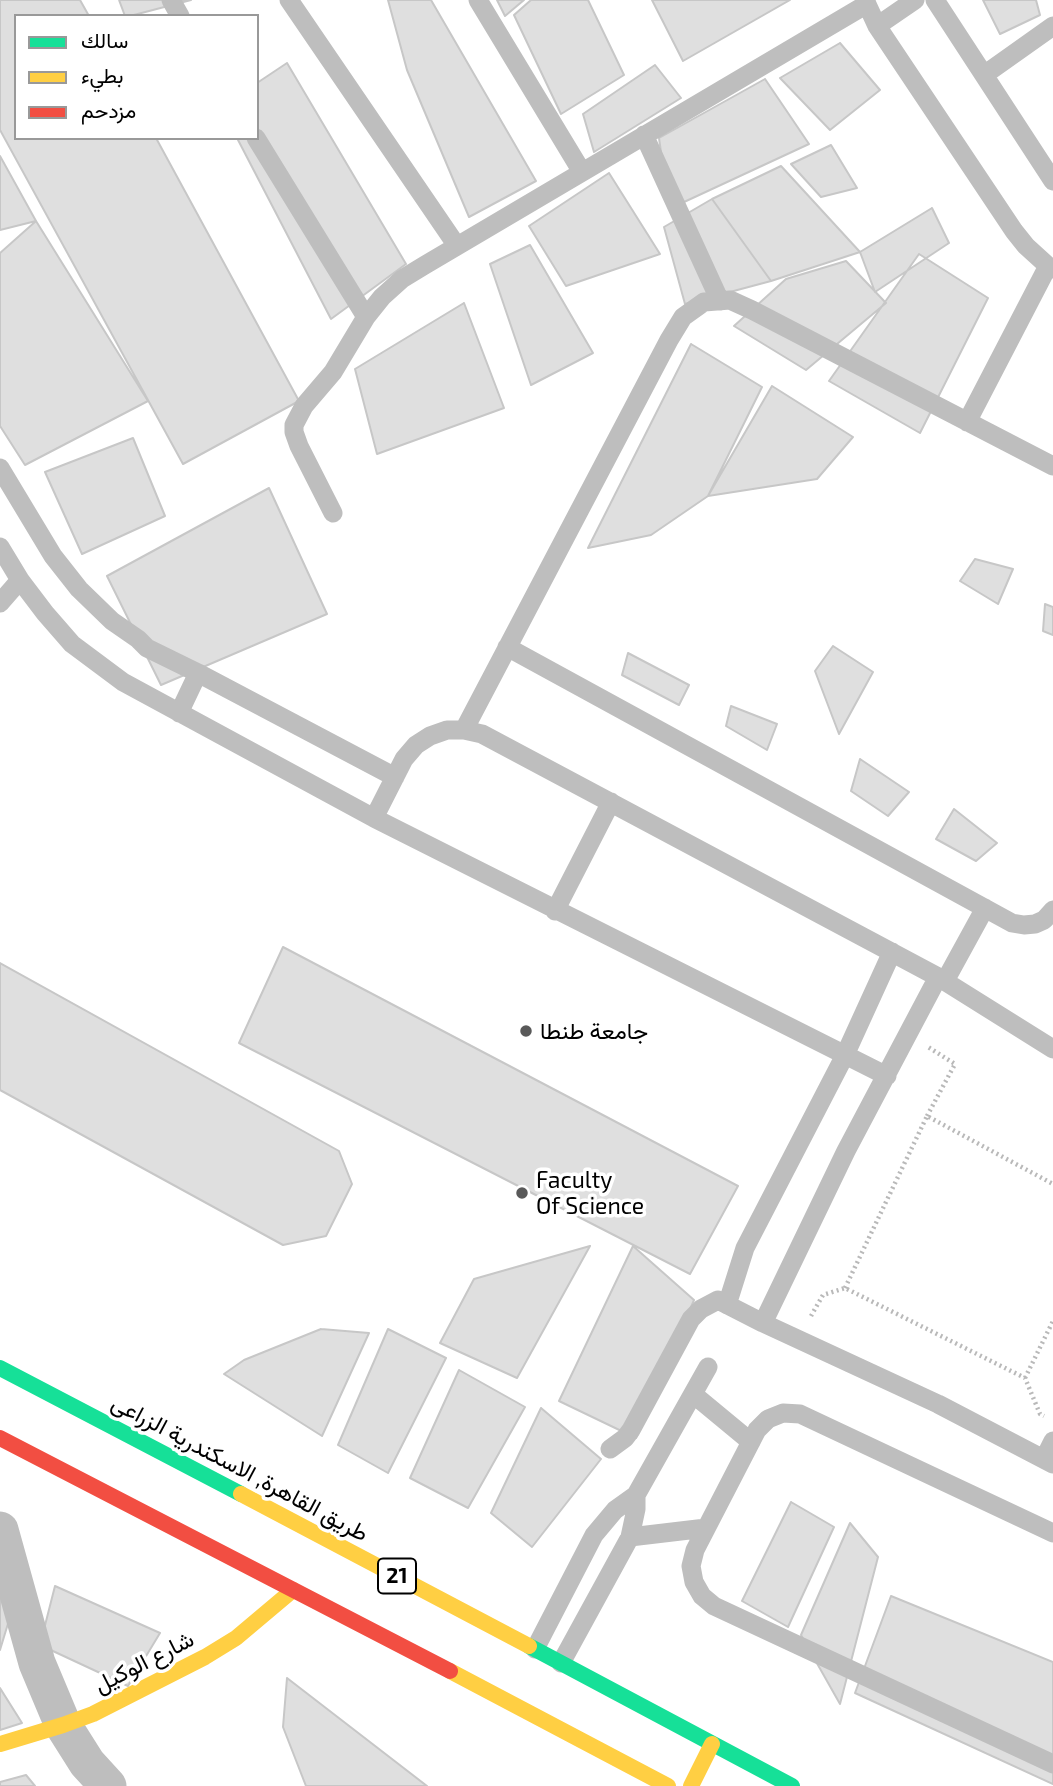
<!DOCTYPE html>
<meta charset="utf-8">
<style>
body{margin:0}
#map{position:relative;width:1053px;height:1786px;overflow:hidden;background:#fff;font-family:"Exo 2",Vazirmatn,sans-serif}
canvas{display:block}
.legend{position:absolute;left:14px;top:14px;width:245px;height:126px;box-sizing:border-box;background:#fff;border:2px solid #999;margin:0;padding:9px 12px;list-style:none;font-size:21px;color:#000}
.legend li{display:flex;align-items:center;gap:14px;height:35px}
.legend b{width:35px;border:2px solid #999}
</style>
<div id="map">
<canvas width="1053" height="1786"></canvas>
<ul class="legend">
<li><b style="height:9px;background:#16e098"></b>سالك</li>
<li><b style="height:9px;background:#ffcf43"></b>بطيء</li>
<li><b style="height:9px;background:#f24e42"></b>مزدحم</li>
</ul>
</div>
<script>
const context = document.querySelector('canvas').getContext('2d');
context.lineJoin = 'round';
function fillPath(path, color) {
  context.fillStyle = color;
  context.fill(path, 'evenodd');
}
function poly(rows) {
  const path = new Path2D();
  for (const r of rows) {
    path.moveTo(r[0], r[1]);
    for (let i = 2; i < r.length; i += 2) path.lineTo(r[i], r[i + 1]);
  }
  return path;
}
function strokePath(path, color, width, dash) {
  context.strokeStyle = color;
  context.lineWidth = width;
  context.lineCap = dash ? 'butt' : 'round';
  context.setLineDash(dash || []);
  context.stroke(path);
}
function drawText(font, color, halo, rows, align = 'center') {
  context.font = font + ' "Exo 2",Vazirmatn,sans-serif';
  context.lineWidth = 7;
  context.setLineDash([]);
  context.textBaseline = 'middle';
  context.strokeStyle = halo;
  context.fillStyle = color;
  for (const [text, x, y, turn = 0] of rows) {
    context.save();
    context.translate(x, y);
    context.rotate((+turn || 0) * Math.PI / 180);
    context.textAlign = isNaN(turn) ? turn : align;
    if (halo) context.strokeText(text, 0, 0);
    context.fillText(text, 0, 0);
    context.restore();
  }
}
const building = poly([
 [0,0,80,0,89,16,16,16,16,138,156,138,299,401,183,464,0,130,0,0],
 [119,0,191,0,130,16,125,16,119,0],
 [388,0,431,0,536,181,469,217,407,70,388,0],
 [497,0,524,0,505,16,497,0],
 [531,0,588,0,624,75,561,114,514,15,531,0],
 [652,0,790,0,683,61,652,0],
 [983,0,1036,0,1040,15,1000,34,983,0],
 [840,43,880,90,830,130,780,78,840,43],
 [287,63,406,264,331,319,237,138,257,138,257,83,287,63],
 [655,65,681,98,594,152,583,114,655,65],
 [765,79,809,144,669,209,659,138,765,79],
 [831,145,857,188,821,197,791,164,831,145],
 [0,156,36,221,0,230,0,156],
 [781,166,860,252,771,281,712,199,781,166],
 [609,173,660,254,566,286,529,226,609,173],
 [712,199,771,281,685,304,664,227,712,199],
 [932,208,949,243,875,292,860,252,932,208],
 [36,221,148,401,25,465,0,426,0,253,36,221],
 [530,245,593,353,531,385,490,264,530,245],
 [919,254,988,298,920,433,829,381,919,254],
 [846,261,886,303,806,370,734,326,786,279,846,261],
 [464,303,504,408,377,454,355,369,464,303],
 [691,344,762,387,708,496,651,535,588,548,691,344],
 [772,386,853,437,817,479,708,496,772,386],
 [133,438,165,516,82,554,45,472,133,438],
 [269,488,327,614,161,685,107,576,269,488],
 [975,559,1013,569,998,604,960,581,975,559],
 [1045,604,1053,607,1053,635,1043,631,1045,604],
 [833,646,873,672,839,734,815,671,833,646],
 [628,653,689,685,679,705,622,675,628,653],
 [731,706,777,724,767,750,726,726,731,706],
 [860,759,909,792,888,816,851,791,860,759],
 [954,809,997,843,976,861,936,839,954,809],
 [283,947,738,1186,690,1274,239,1043,283,947],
 [0,963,339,1151,352,1184,326,1236,283,1245,0,1090,0,963],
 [590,1246,517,1378,440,1343,474,1279,590,1246],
 [633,1246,694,1300,636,1438,559,1401,633,1246],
 [321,1329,369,1333,322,1436,224,1374,244,1360,321,1329],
 [388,1329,446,1358,388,1473,338,1445,388,1329],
 [459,1370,525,1407,468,1508,410,1478,459,1370],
 [541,1408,601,1459,532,1547,491,1513,541,1408],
 [791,1502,834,1527,788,1627,742,1601,791,1502],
 [850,1523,878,1557,840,1704,801,1635,850,1523],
 [0,1582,17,1594,0,1650,0,1582],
 [55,1586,160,1633,128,1686,40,1645,55,1586],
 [891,1596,1053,1662,1053,1784,855,1693,891,1596],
 [287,1678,427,1786,306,1786,283,1727,287,1678],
 [0,1688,22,1723,0,1730,0,1688],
 [26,1775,35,1786,0,1786,0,1782,26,1775]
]);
fillPath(building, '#dfdfdf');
strokePath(building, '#c7c7c7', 2);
strokePath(poly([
 [927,1116,955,1064,928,1047],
 [845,1288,927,1116,1053,1184],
 [811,1316,823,1295,845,1288,1025,1378,1040,1414,1044,1416],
 [1025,1378,1053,1321]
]), '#b9b9b9', 4.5, [2, 3.5]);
strokePath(poly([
 [171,0,180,16],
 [289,0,457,246],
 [478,0,582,172],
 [865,0,877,26,1014,231,1026,246,1048,266,1053,269],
 [935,0,1053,181],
 [877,26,915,0],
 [984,75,1053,26],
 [644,135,720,301],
 [256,138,366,317],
 [967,422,1048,266],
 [0,468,53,556,79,589,112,621,138,639,147,648,198,673,395,777],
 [333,513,299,446,294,432,294,425,304,406,333,372,366,317,382,297,402,279,425,265,867,4],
 [0,547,20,580,45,613,72,644,123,682,374,818,887,1076],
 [0,603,20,580],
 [507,647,1012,923,1024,925,1035,924,1044,920,1053,910],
 [179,713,198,673],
 [464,730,669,340,683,317,704,302,730,300,752,310,1053,466],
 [374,818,404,759,416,745,430,736,447,730,464,730,482,734,938,977,1053,1049],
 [555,911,611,802],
 [945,981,985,908],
 [727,1305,745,1248,845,1055,892,952],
 [763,1323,846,1151,938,977],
 [693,1394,751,1442],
 [610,1449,625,1438,631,1430,691,1319,701,1309,718,1300,763,1323,938,1404,1053,1464],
 [1044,1459,1053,1441],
 [1053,1533,800,1414,783,1413,768,1419,757,1430,695,1550,691,1566,694,1582,702,1596,714,1606,1053,1764],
 [630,1537,706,1528],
 [535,1649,594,1535,615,1510,636,1495,708,1367],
 [561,1663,630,1537,636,1509,636,1495]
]), '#bebebe', 19);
strokePath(poly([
 [0,1530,37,1663,63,1725,87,1763,108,1786]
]), '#bebebe', 37);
strokePath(poly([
 [0,1368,241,1494],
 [529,1646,792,1786]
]), '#16e098', 16);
strokePath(poly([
 [241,1494,529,1646],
 [450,1671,668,1786],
 [0,1744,63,1725,93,1714,205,1657,236,1638,293,1590],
 [691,1786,712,1744]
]), '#ffcf43', 16);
strokePath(poly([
 [0,1438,450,1671]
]), '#f24e42', 16);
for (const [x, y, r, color] of [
 [526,1031,7,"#595959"],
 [522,1193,7,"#595959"]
]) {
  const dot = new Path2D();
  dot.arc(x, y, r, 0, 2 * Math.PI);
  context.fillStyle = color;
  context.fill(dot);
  strokePath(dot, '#fff', 2.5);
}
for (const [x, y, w] of [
 [397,1576,38]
]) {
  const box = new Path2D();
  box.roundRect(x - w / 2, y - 17.5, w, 35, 5);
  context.fillStyle = '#fff';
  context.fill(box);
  strokePath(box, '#000', 2);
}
drawText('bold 21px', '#000', null, [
 ["21",397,1576]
]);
drawText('23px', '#000', '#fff', [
 ["جامعة طنطا",540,1031],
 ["Faculty",536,1180],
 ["Of Science",536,1206]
], 'left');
drawText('23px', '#000', '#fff', [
 ["طريق القاهرة, الاسكندرية الزراعى",240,1468,28],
 ["شارع الوكيل",144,1662,-27]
]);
</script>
